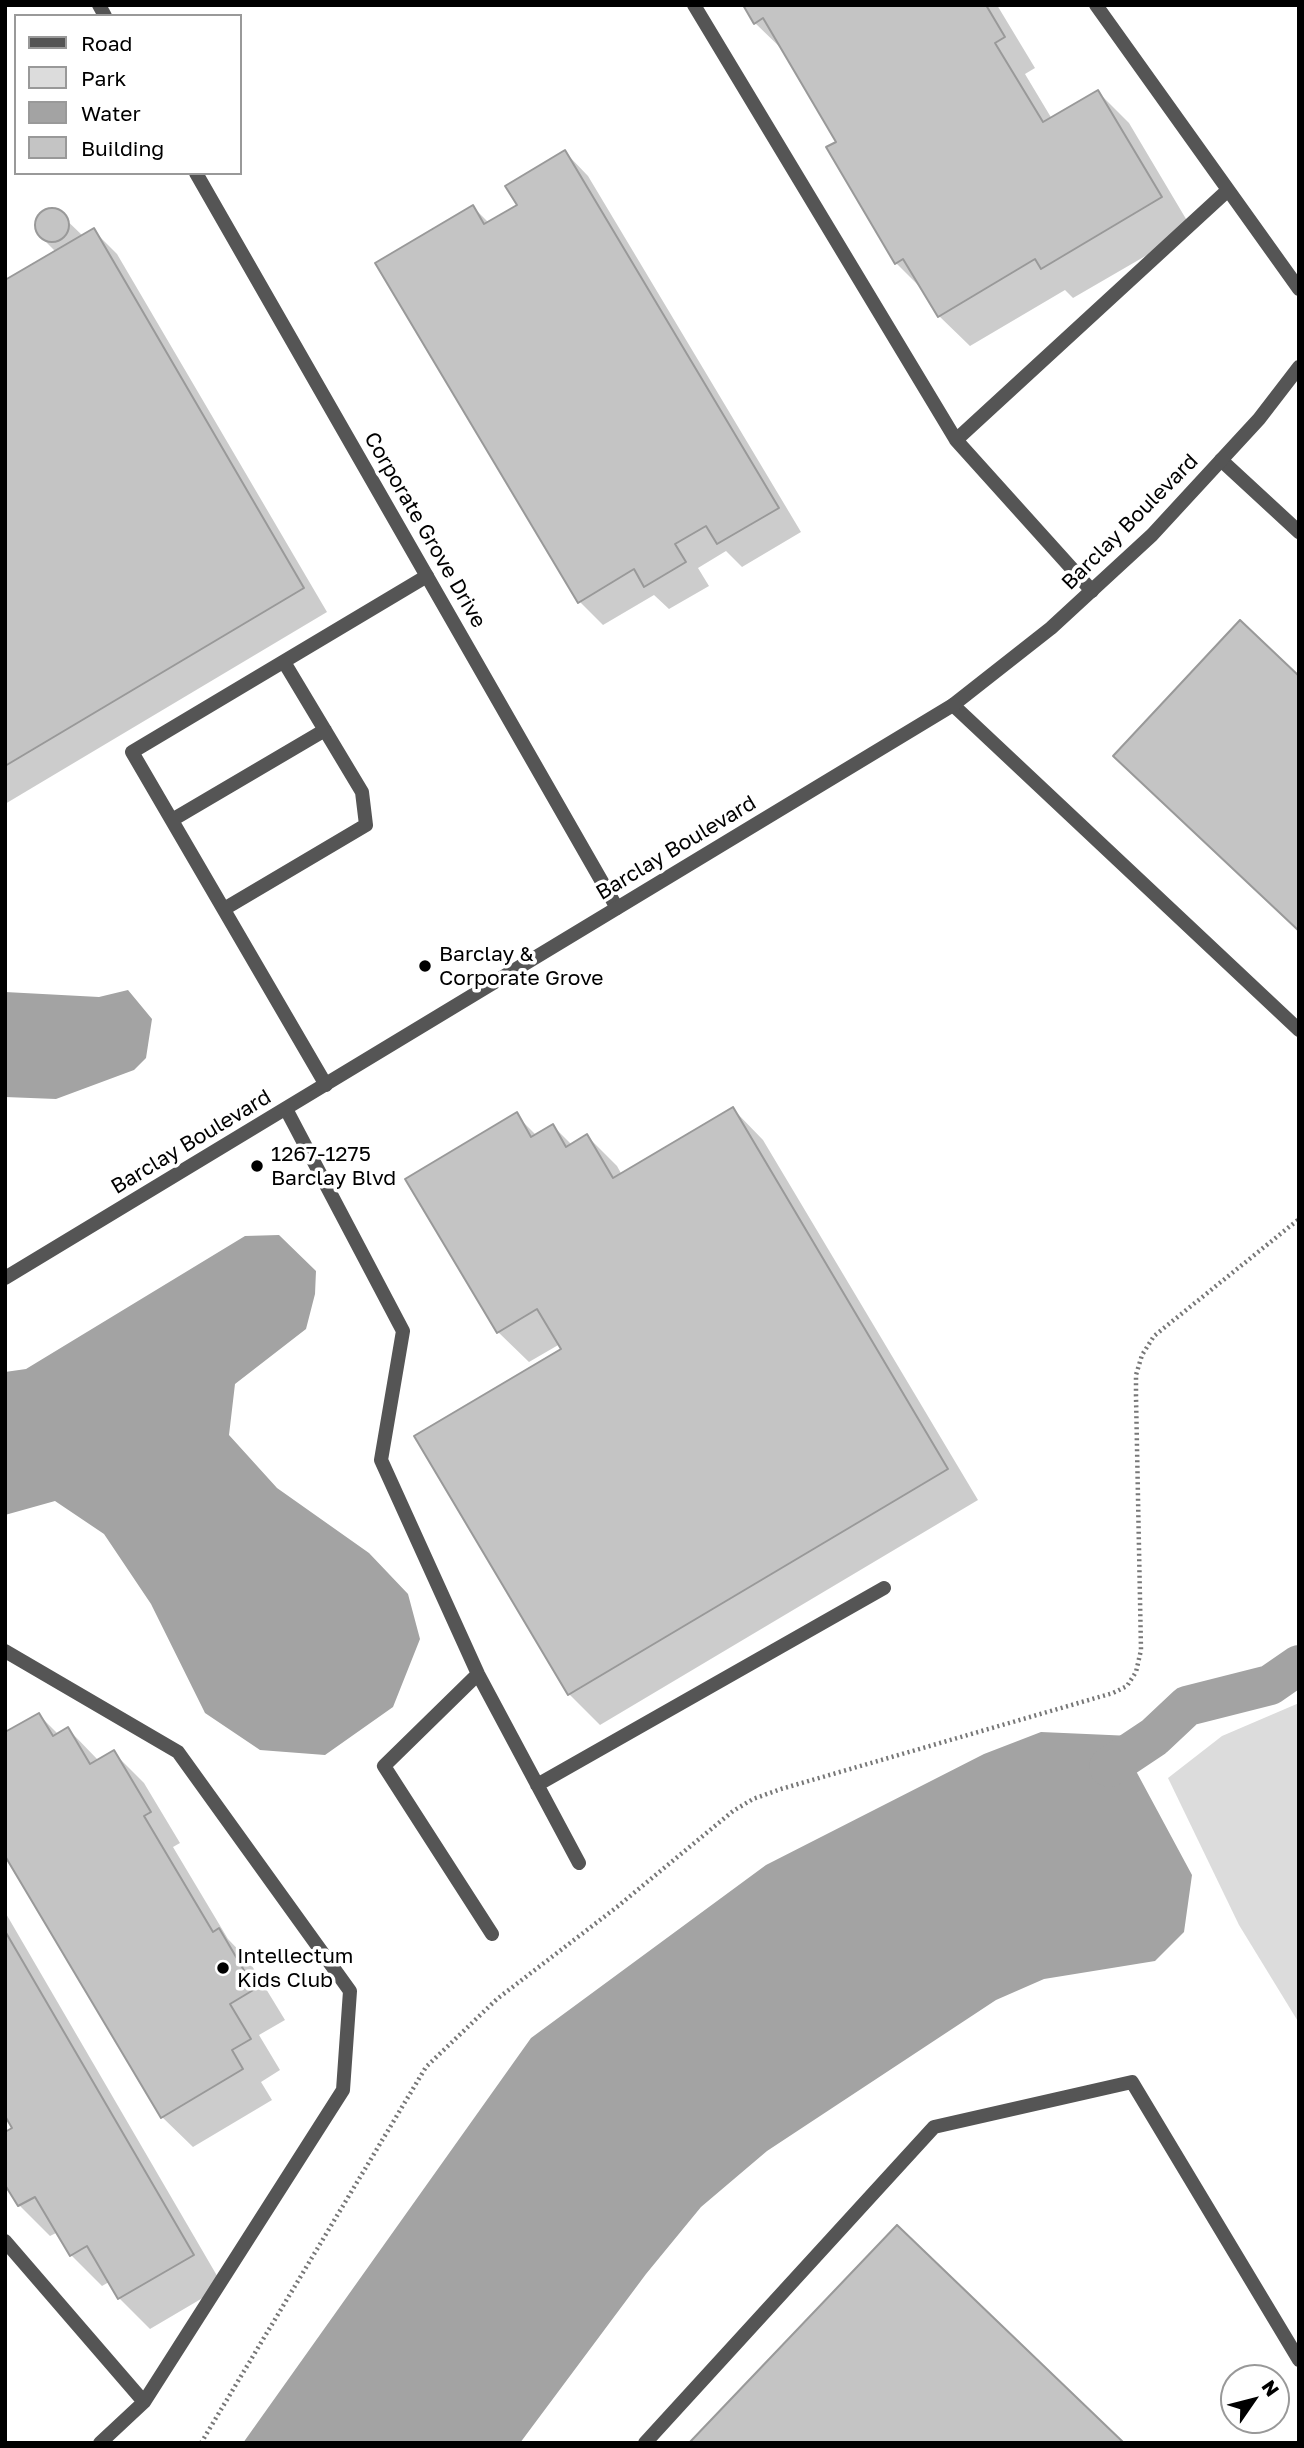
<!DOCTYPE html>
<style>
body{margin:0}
#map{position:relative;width:1304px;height:2448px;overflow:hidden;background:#fff;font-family:"Golos Text",sans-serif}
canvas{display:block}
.frame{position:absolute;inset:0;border:7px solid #000;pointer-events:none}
.legend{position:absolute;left:14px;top:14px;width:228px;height:161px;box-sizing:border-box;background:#fff;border:2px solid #999;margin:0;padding:9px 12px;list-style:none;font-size:21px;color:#000}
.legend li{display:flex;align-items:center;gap:14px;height:35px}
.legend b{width:35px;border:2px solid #999}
.north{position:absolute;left:1220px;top:2364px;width:70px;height:70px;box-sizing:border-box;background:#fff;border:2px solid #999;border-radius:50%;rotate:55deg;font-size:19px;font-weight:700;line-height:28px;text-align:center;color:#000}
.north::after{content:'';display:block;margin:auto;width:24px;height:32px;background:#000;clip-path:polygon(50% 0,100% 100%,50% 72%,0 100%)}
</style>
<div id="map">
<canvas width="1304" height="2448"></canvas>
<div class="frame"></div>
<ul class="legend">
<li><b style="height:9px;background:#555"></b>Road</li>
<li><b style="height:19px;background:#dcdcdc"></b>Park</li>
<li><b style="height:19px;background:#a3a3a3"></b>Water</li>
<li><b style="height:19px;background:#c4c4c4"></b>Building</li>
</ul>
<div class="north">N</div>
</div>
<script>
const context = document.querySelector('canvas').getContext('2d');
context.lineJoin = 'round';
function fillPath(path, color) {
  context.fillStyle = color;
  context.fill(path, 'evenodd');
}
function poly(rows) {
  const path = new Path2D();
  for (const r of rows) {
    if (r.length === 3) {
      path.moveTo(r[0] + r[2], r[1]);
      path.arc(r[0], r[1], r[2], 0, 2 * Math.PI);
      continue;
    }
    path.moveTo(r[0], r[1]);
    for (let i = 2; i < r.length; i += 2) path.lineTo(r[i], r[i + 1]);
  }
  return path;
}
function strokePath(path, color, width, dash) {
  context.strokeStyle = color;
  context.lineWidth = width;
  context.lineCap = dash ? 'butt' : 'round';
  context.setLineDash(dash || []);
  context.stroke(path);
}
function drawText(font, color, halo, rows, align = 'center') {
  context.font = font + ' "Golos Text",sans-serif';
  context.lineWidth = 7;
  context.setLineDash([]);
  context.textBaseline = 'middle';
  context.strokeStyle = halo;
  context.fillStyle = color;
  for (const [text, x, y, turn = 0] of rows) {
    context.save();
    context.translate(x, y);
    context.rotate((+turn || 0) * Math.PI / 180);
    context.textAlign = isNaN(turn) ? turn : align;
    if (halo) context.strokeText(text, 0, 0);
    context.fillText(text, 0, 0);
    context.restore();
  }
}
fillPath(poly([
 [1299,1703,1299,2023,1239,1925,1168,1778,1222,1736]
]), '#dcdcdc');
fillPath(poly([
 [128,990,152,1019,146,1058,134,1070,56,1099,5,1097,5,992,99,997],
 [279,1235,316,1271,315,1294,306,1329,235,1384,229,1435,277,1488,369,1553,408,1594,420,1639,393,1707,325,1755,260,1750,205,1713,151,1604,104,1534,55,1501,5,1515,5,1372,26,1369,245,1236],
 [1041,1732,1154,1737,1136,1771,1192,1875,1184,1932,1155,1961,1044,1979,996,2000,767,2151,701,2207,646,2274,520,2443,243,2443,531,2038,766,1865,984,1754]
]), '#a3a3a3');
fillPath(poly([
 [745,5,997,5,1035,68,1025,74,1052,119,1098,92,1129,123,1192,229,1073,298,1065,290,970,346,939,316,925,292,896,263,838,142,786,53,755,23],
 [565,152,588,176,801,532,742,567,726,551,698,568,709,586,669,609,654,595,603,625,579,601,473,207,489,223,519,205],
 [53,210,57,211,83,236,93,230,117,254,327,612,5,804,5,282,56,252,40,236,36,226,39,216,43,212],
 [733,1109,763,1140,978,1500,600,1725,569,1694,564,1349,560,1344,529,1362,498,1332,516,1115,537,1136,553,1126,572,1145,587,1136,617,1166,622,1175],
 [39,1715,59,1735,68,1729,99,1761,113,1752,144,1783,180,1843,173,1847,228,1939,249,1961,285,2020,259,2035,280,2070,261,2082,272,2100,193,2147,162,2117],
 [5,1912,223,2286,150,2329,119,2298,109,2282,102,2286,71,2255,58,2232,50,2236,19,2205,15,2128,5,2112]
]), '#0003');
strokePath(poly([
 [1109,1767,1154,1737,1187,1706,1270,1685,1299,1665]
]), '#a3a3a3', 40);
const building = poly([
 [743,5,986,5,1005,37,995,43,1043,122,1098,90,1162,197,1041,269,1035,259,938,317,903,259,895,264,826,147,836,142,763,18,754,24,743,5],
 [565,150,779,508,717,544,706,526,675,544,686,562,644,587,634,569,578,603,375,263,473,205,484,224,517,205,505,186,565,150],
 [52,225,17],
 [94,228,304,588,5,766,5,280,94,228],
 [1240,620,1299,676,1299,931,1113,756,1240,620],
 [733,1107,948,1469,568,1695,414,1436,561,1349,537,1309,497,1333,405,1179,517,1112,531,1137,553,1124,566,1147,587,1134,613,1178,733,1107],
 [39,1713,53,1736,68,1727,90,1764,114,1750,151,1812,144,1816,213,1932,219,1928,255,1989,230,2004,251,2039,232,2050,243,2069,161,2118,5,1856,5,1732,39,1713],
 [5,1931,194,2255,118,2299,87,2246,70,2256,35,2197,18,2206,5,2185,5,2132,12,2128,5,2116,5,1931],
 [897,2225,1124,2443,689,2443,897,2225]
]);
fillPath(building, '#c4c4c4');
strokePath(building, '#999', 2);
strokePath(poly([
 [201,2443,426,2067,497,1999,617,1907,733,1811,753,1799,781,1789,1113,1693,1127,1686,1136,1672,1141,1650,1136,1396,1136,1375,1142,1355,1154,1336,1299,1219]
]), '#777', 4.5, [2, 3.5]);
strokePath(poly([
 [694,5,956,440,1092,591],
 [1096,5,1299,289],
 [956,440,1228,190],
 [1221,460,1299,532],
 [953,705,1299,1030],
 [172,820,325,730],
 [224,909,366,825,362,792,284,662],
 [326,1085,132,752,427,576],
 [286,1109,403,1331,381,1460,478,1674,579,1863],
 [5,1651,178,1752,350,1991,343,2090,144,2402,100,2443],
 [478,1674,384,1766,492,1934],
 [537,1785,884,1588],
 [5,2241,144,2402],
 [645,2443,934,2127,1132,2082,1299,2360]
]), '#555', 14);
strokePath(poly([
 [99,5,105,16],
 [196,173,617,908]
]), '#555', 14);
strokePath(poly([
 [5,1278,953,705,1051,628,1152,535,1259,419,1299,367]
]), '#555', 14);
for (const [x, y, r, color] of [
 [425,966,7,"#000"],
 [257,1166,7,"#000"],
 [223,1968,7,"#000"]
]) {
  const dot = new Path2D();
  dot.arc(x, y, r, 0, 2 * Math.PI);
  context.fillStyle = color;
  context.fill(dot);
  strokePath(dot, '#fff', 2.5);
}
drawText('21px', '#000', '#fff', [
 ["Barclay Boulevard",1130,522,-45],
 ["Corporate Grove Drive",425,530,60],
 ["Barclay Boulevard",676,848,-31],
 ["Barclay Boulevard",191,1142,-31]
]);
drawText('21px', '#000', '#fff', [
 ["Barclay &",439,954],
 ["Corporate Grove",439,978],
 ["1267-1275",271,1154],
 ["Barclay Blvd",271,1178],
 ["Intellectum",237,1956],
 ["Kids Club",237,1980]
], 'left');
</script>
